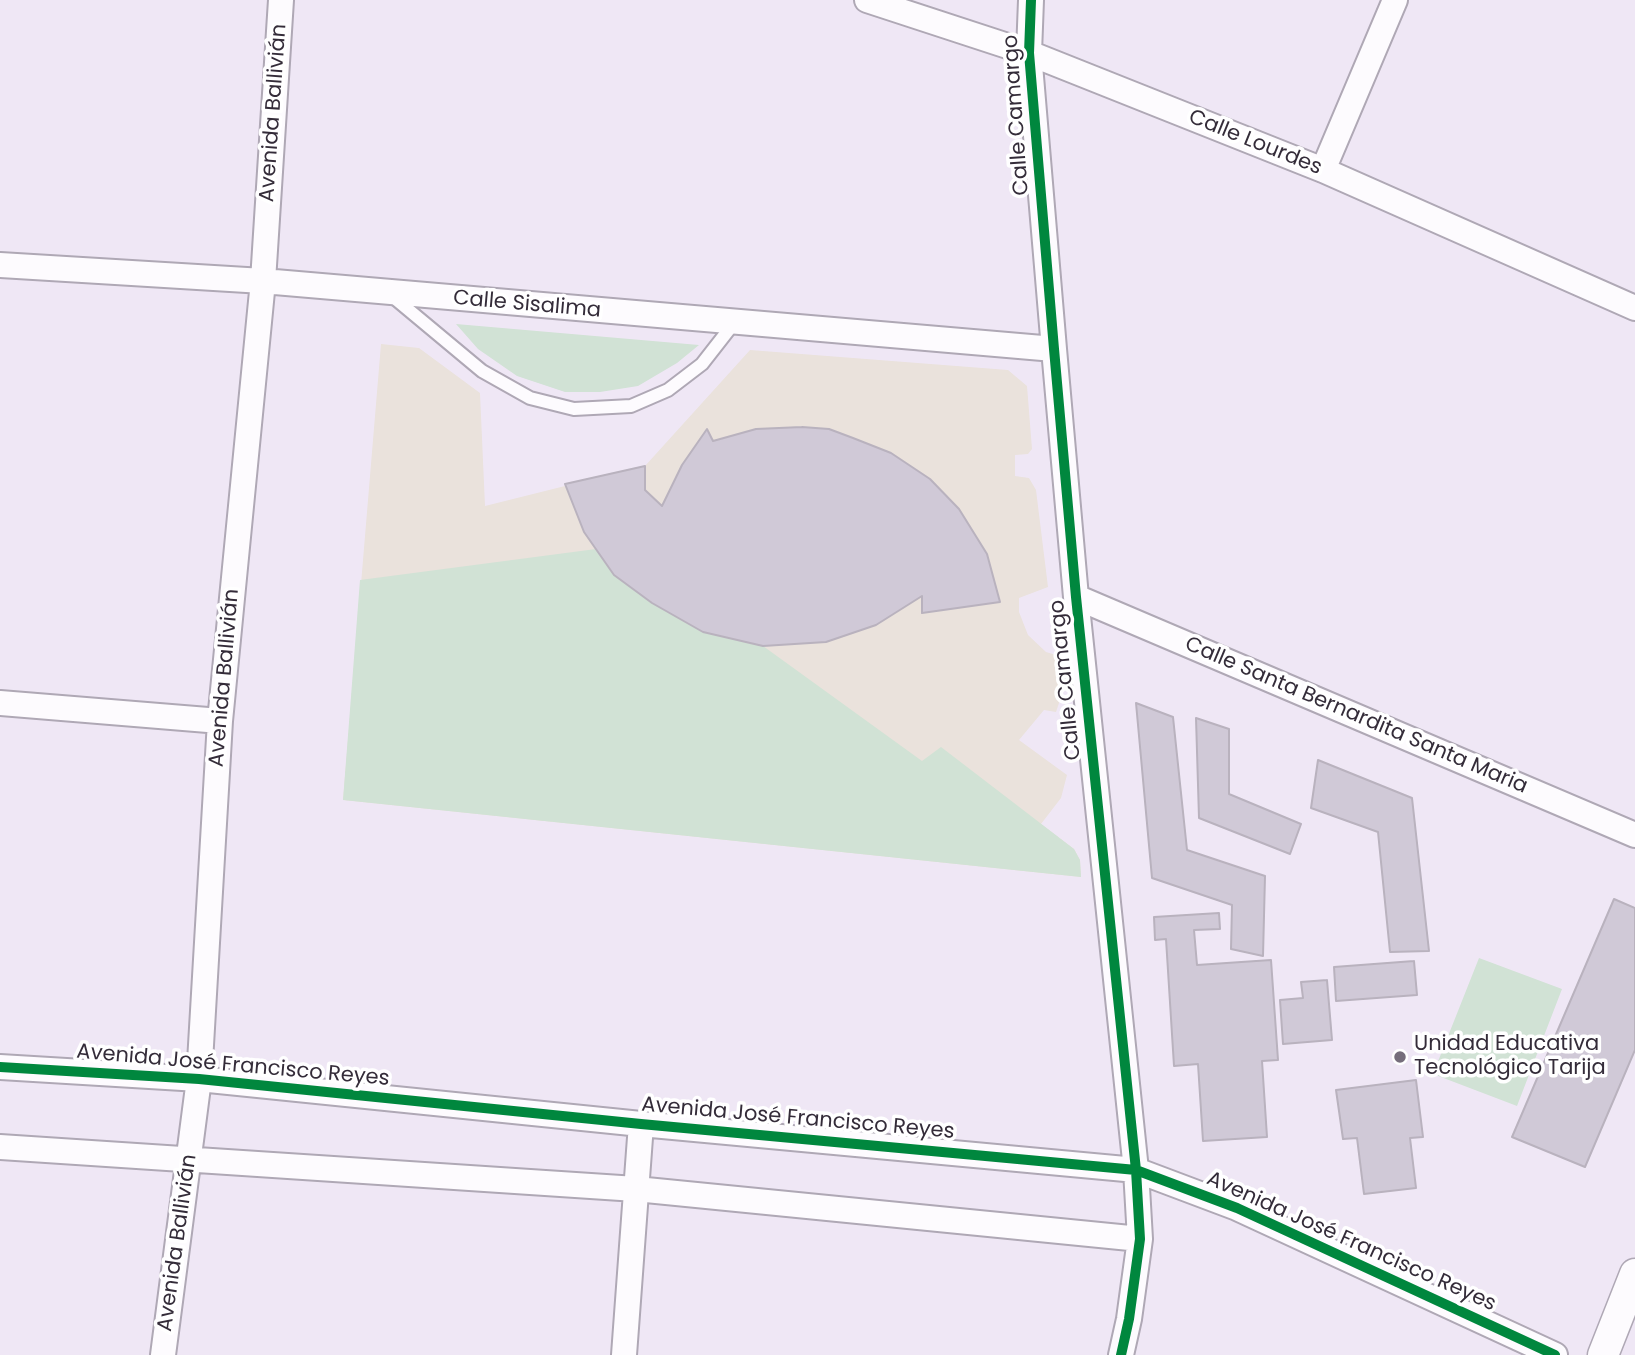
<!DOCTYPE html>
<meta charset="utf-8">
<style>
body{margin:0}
canvas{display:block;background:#efe7f5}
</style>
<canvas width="1635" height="1355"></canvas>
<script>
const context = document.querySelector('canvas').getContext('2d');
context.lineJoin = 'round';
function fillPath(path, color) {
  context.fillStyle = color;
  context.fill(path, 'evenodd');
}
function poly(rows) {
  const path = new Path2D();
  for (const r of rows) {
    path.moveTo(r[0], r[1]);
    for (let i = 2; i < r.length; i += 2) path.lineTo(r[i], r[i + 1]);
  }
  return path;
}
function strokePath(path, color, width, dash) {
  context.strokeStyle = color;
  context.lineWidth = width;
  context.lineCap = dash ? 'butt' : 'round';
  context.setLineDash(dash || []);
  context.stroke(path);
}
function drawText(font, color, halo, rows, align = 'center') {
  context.font = font + ' Poppins,sans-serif';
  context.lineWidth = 7;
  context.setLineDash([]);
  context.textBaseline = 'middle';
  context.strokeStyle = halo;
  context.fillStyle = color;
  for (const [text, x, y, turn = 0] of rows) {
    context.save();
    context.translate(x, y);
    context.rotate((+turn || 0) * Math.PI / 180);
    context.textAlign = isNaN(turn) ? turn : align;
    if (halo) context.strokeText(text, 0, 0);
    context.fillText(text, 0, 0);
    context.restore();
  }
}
fillPath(poly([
 [381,344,419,348,480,393,485,506,645,466,750,350,1008,370,1027,386,1032,449,1028,454,1015,455,1015,476,1029,478,1036,490,1048,587,1019,598,1019,612,1028,635,1046,652,1056,655,1060,700,1056,712,1044,710,1019,740,1067,775,1061,798,1041,824,1074,849,1080,860,1081,877,343,800]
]), '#eae2dc');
fillPath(poly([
 [456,324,699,345,677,363,638,386,600,392,565,392,517,376,478,349],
 [596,549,614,575,652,603,703,632,763,646,922,761,941,747,1074,849,1080,860,1081,877,343,800,360,580],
 [1479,958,1562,989,1517,1106,1433,1074]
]), '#d1e2d5');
const building = poly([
 [802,427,829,429,853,438,891,453,930,479,959,509,987,554,1000,602,922,613,922,596,876,625,826,642,763,646,703,632,652,603,614,575,584,532,565,484,645,466,645,490,662,506,682,465,707,429,713,441,756,429,802,427],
 [1136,703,1173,717,1187,850,1265,876,1263,956,1231,949,1232,905,1152,878,1136,703],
 [1196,718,1229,729,1229,794,1301,824,1290,854,1199,818,1196,718],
 [1318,760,1412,798,1429,951,1390,952,1378,832,1311,808,1318,760],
 [1614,899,1635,908,1635,1050,1585,1167,1512,1137,1614,899],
 [1219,913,1220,929,1194,930,1197,965,1271,960,1278,1060,1262,1061,1267,1137,1203,1141,1198,1064,1174,1066,1166,939,1155,940,1154,917,1219,913],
 [1414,961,1417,995,1336,1001,1334,967,1414,961],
 [1327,980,1332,1040,1283,1044,1280,1000,1303,998,1301,982,1327,980],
 [1416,1080,1423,1137,1410,1138,1416,1188,1364,1194,1357,1138,1343,1139,1336,1090,1416,1080]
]);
fillPath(building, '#d0c9d7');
strokePath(building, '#b9b2be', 2);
const service = poly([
 [392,296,482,371,530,398,574,409,631,406,668,390,702,364,734,323]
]);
const minor = poly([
 [867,0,1029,53,1323,170,1635,308],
 [1031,0,1029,53,1054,349,1076,597,1136,1170,1140,1239,1129,1319,1121,1355],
 [1323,170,1395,0],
 [0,265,263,281,1054,349],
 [1076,597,1635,835],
 [0,703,220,721],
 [0,1067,199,1079,641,1124,1136,1170,1237,1208,1555,1355],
 [0,1147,636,1189,1140,1239],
 [163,1355,199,1079,220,721,263,281,281,0],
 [624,1355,641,1124]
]);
const tertiary = poly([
 [1603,1355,1635,1274]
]);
strokePath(service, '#afa8b5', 16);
strokePath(minor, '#afa8b5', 28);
strokePath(tertiary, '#afa8b5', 33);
strokePath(service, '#fdfbfe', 12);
strokePath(minor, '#fdfbfe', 24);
strokePath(tertiary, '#fdfbfe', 30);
strokePath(poly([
 [1031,0,1029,53,1054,349,1076,597,1136,1170,1140,1239,1129,1319,1121,1355],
 [0,1067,199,1079,641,1124,1136,1170,1237,1208,1555,1355]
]), '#00873e', 10);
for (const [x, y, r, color] of [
 [1400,1057,7,"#756d7b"]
]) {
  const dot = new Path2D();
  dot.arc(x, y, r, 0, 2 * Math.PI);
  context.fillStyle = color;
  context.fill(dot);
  strokePath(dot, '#fff', 2.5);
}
drawText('21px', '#342c39', '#fff', [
 ["Avenida Ballivián",274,113,-86],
 ["Calle Camargo",1017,115,-94],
 ["Calle Lourdes",1255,143,22],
 ["Calle Sisalima",527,305,5],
 ["Avenida Ballivián",225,678,-85],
 ["Calle Camargo",1066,680,-96],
 ["Calle Santa Bernardita Santa Maria",1356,716,23],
 ["Avenida José Francisco Reyes",233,1066,5],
 ["Avenida José Francisco Reyes",798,1119,5],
 ["Avenida José Francisco Reyes",1351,1242,24],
 ["Avenida Ballivián",178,1243,-82]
]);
drawText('21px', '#342c39', '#fff', [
 ["Unidad Educativa",1414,1045],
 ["Tecnológico Tarija",1414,1069]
], 'left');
</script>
